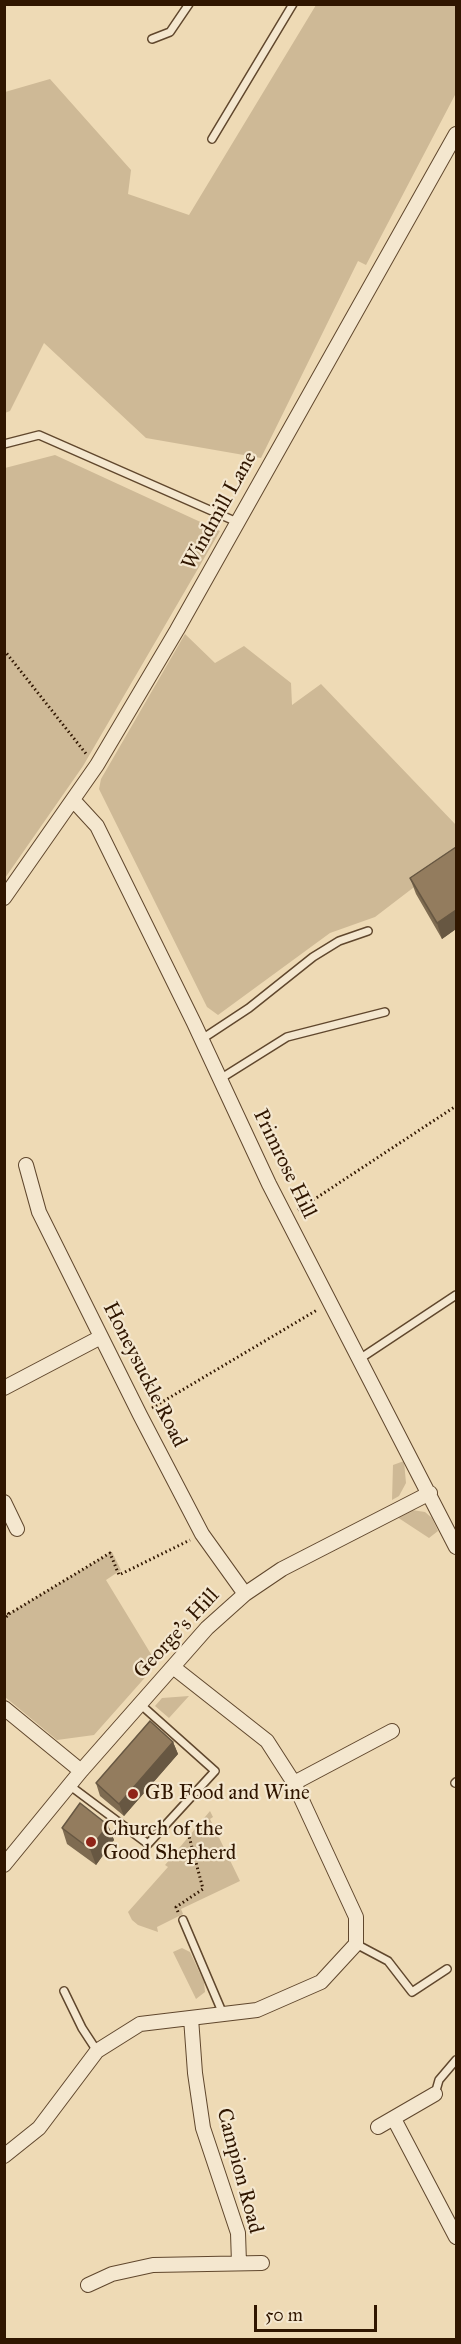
<!DOCTYPE html>
<style>
body{margin:0}
#map{position:relative;width:461px;height:2344px;overflow:hidden;background:#eedab5;font-family:"IM FELL Great Primer",serif}
canvas{display:block}
.frame{position:absolute;inset:0;border:6px solid #301600;pointer-events:none}
.scale{position:absolute;left:254px;top:2305px;width:123px;height:27px;box-sizing:border-box;border:3px solid #301600;border-top:0;padding-left:8px;font-size:18px;line-height:21px;white-space:nowrap;color:#301600;-webkit-text-stroke:4px #f4e7cf;paint-order:stroke}
</style>
<div id="map">
<canvas width="461" height="2344"></canvas>
<div class="frame"></div>
<div class="scale">50 m</div>
</div>
<script>
const context = document.querySelector('canvas').getContext('2d');
context.lineJoin = 'round';
function fillPath(path, color) {
  context.fillStyle = color;
  context.fill(path, 'evenodd');
}
function poly(rows) {
  const path = new Path2D();
  for (const r of rows) {
    path.moveTo(r[0], r[1]);
    for (let i = 2; i < r.length; i += 2) path.lineTo(r[i], r[i + 1]);
  }
  return path;
}
function strokePath(path, color, width, dash) {
  context.strokeStyle = color;
  context.lineWidth = width;
  context.lineCap = dash ? 'butt' : 'round';
  context.setLineDash(dash || []);
  context.stroke(path);
}
function drawText(font, color, halo, rows, align = 'center') {
  context.font = font + ' "IM FELL Great Primer",serif';
  context.lineWidth = 4.5;
  context.setLineDash([]);
  context.textBaseline = 'middle';
  context.strokeStyle = halo;
  context.fillStyle = color;
  for (const [text, x, y, turn = 0] of rows) {
    context.save();
    context.translate(x, y);
    context.rotate((+turn || 0) * Math.PI / 180);
    context.textAlign = isNaN(turn) ? turn : align;
    if (halo) context.strokeText(text, 0, 0);
    context.fillText(text, 0, 0);
    context.restore();
  }
}
fillPath(poly([
 [316,5,456,5,456,93,366,265,358,261,261,458,146,438,44,343,10,411,5,413,5,92,50,79,131,170,128,194,189,215],
 [55,455,220,531,83,766,5,878,5,468],
 [185,634,215,663,244,646,291,683,292,705,321,684,456,825,456,855,375,917,330,933,218,1015,207,1007,99,789,101,779],
 [404,1461,406,1483,399,1496,392,1500,393,1465],
 [412,1510,425,1512,432,1518,438,1531,429,1538,397,1517],
 [112,1552,121,1570,106,1580,157,1664,94,1735,57,1740,5,1697,5,1616],
 [189,1696,169,1718,155,1706,162,1698],
 [210,1811,213,1817,210,1819,240,1881,181,1909,183,1914,157,1927,158,1932,138,1925,132,1920,128,1912,168,1867,165,1865],
 [182,1948,190,1952,204,1982,205,1992,196,1999,173,1952]
]), '#ceb996');
const service = poly([
 [152,39,170,32,189,4],
 [212,139,293,4],
 [4,444,39,435,237,522],
 [202,1039,249,1008,313,957,339,941,368,931],
 [220,1079,287,1037,385,1012],
 [358,1360,456,1295],
 [455,1783,456,1782],
 [69,1785,148,1844,215,1771,140,1704],
 [183,1920,223,2014],
 [356,1944,388,1961,412,1992,447,1969],
 [64,1991,82,2028,97,2051],
 [435,2094,439,2080,456,2060]
]);
const minor = poly([
 [74,801,97,826,194,1023,269,1184,456,1547],
 [4,898,97,765,177,630,456,134],
 [26,1165,39,1212,140,1415,202,1534,245,1594],
 [4,1388,101,1337],
 [4,1502,17,1529],
 [4,1708,81,1771],
 [294,1783,392,1731],
 [4,1865,81,1771,207,1628,245,1594,282,1569,430,1493],
 [191,2018,195,2073,203,2128,238,2233,239,2263],
 [394,2119,456,2237],
 [378,2127,435,2094],
 [4,2156,39,2128,97,2051,140,2024,257,2010,321,1982,356,1944,356,1917,294,1783,267,1741,173,1667],
 [88,2285,112,2274,153,2265,262,2263]
]);
strokePath(service, '#60472d', 10);
strokePath(minor, '#60472d', 16);
strokePath(poly([
 [4,650,87,755],
 [298,1210,456,1106],
 [152,1408,317,1310],
 [4,1610,9,1614,4,1619],
 [9,1614,110,1553,119,1575,190,1540],
 [178,1912,176,1907,203,1889,185,1821]
]), '#301600', 3, [1.5, 3]);
strokePath(service, '#f4e7cf', 7);
strokePath(minor, '#f4e7cf', 14);
fillPath(poly([
 [456,847,456,929,442,939,416,894,410,878],
 [173,1742,178,1754,124,1816,100,1796,96,1783],
 [108,1825,114,1840,96,1865,67,1844,62,1828]
]), '#7e6b51');
fillPath(poly([
 [456,910,456,929,442,939,437,923],
 [173,1742,178,1754,124,1816,119,1804],
 [108,1825,114,1840,96,1865,90,1849]
]), '#675742');
const building = poly([
 [456,847,456,910,437,923,410,878,456,847],
 [150,1721,173,1742,119,1804,96,1783,150,1721],
 [80,1803,108,1825,90,1849,62,1828,80,1803]
]);
fillPath(building, '#937c5e');
strokePath(building, '#675742', 1.5);
for (const [x, y, r, color] of [
 [133,1794,6,"#8f2418"],
 [91,1842,6,"#8f2418"]
]) {
  const dot = new Path2D();
  dot.arc(x, y, r, 0, 2 * Math.PI);
  context.fillStyle = color;
  context.fill(dot);
  strokePath(dot, '#f4e7cf', 2);
}
drawText('21px', '#301600', '#f4e7cf', [
 ["Windmill Lane",220,511,-61],
 ["Primrose Hill",284,1164,64],
 ["Honeysuckle Road",144,1375,63],
 ["George's Hill",177,1634,-47],
 ["Campion Road",239,2171,75]
]);
drawText('21px', '#301600', '#f4e7cf', [
 ["GB Food and Wine",145,1794],
 ["Church of the",103,1830],
 ["Good Shepherd",103,1854]
], 'left');
</script>
